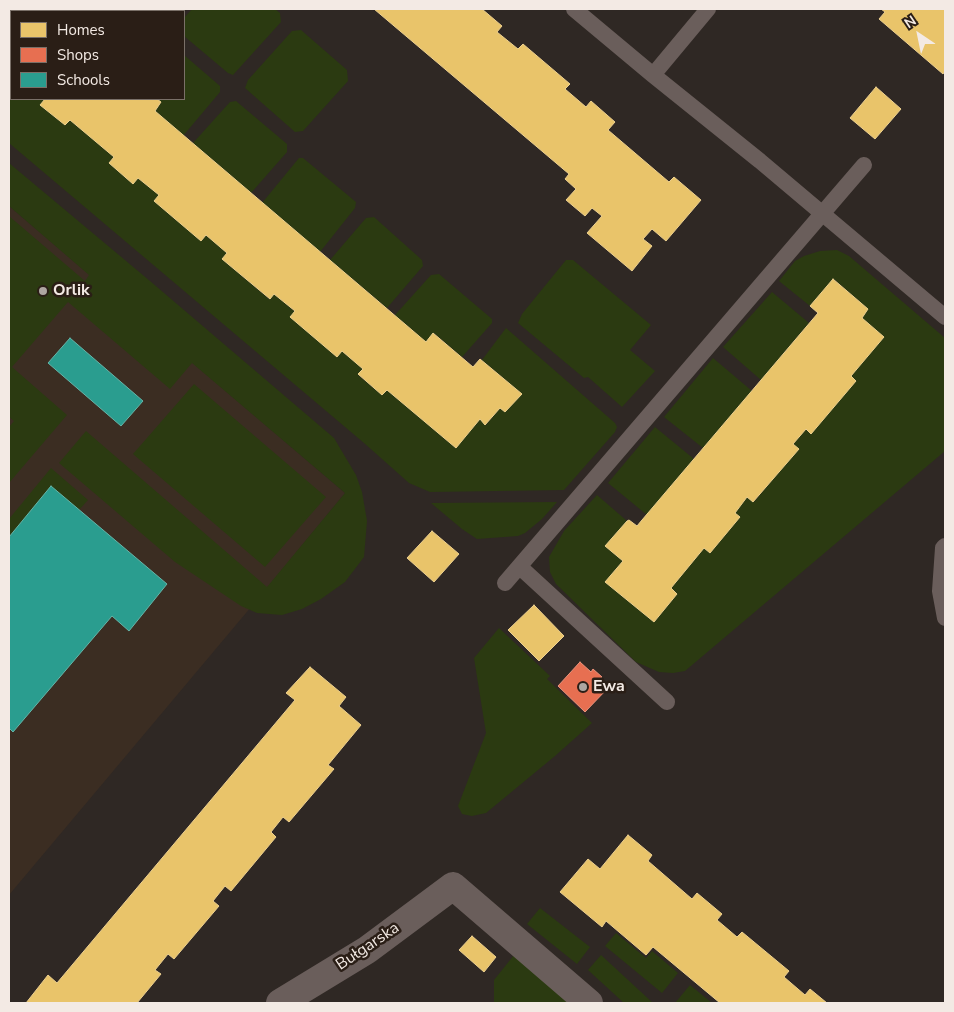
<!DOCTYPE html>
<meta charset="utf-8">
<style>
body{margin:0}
#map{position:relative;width:954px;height:1012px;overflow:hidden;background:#2f2824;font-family:"Nunito Sans",sans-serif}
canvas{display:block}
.frame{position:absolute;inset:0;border:10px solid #f3eae4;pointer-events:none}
.legend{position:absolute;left:10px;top:10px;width:175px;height:90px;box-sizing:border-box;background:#2a1e16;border:1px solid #7a7068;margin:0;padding:6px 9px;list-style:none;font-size:15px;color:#f3eae4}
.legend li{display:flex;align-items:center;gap:10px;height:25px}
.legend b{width:25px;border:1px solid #7a7068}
.north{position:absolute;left:894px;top:10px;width:50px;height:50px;-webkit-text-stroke:4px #2a1e16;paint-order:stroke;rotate:326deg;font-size:14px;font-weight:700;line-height:20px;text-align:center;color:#f3eae4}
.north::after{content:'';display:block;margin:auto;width:18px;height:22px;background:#f3eae4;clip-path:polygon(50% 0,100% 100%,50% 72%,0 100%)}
</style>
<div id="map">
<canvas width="954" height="1012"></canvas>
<div class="frame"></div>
<ul class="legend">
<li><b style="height:14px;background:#e9c46a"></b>Homes</li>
<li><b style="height:14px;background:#e76f51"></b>Shops</li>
<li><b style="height:14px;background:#2a9d8f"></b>Schools</li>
</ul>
<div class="north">N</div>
</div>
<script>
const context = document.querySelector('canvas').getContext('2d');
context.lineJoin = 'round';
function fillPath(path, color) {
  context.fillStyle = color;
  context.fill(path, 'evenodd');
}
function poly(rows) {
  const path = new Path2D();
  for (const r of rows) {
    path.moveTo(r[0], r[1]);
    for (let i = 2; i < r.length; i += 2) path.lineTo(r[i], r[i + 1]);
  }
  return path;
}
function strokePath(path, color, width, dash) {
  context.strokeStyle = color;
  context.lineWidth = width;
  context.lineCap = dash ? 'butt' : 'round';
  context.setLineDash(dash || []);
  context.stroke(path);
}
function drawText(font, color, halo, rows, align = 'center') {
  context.font = font + ' "Nunito Sans",sans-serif';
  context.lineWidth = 5;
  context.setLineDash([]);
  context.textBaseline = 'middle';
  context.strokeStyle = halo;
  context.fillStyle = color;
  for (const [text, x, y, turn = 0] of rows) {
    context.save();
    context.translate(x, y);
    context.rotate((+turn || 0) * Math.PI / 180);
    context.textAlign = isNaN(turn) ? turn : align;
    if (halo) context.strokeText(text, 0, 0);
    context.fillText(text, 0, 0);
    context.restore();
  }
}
fillPath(poly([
 [9,206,345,493,267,588,9,895]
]), '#3b2d22');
fillPath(poly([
 [75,9,128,9,131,11,67,11],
 [192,9,275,9,280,13,281,22,233,75,228,73,184,36,184,18],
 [9,28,11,28,11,99,45,99,41,105,65,125,70,120,114,157,109,163,138,178,159,195,201,241,206,235,227,253,222,259,269,299,274,294,363,369,358,375,382,395,387,390,456,448,480,419,486,425,500,408,505,412,522,394,482,360,506,328,615,423,617,427,615,432,564,490,430,492,409,483,364,443,9,143],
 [301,30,347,70,348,81,303,131,295,132,245,88,248,80,292,31],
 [184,55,220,86,220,92,183,136,155,111,161,103,157,99,184,99],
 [236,101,287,144,287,152,251,193,193,143,230,102],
 [299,158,303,158,356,202,355,208,320,252,262,203],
 [9,163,150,281,334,438,356,475,362,492,367,521,364,557,345,582,321,599,302,609,282,615,257,613,241,606,175,562,59,463,86,431,267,587,345,493,192,363,170,389,68,302,12,367,67,415,9,483,9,427,14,421,9,417,9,216,85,281,89,275,9,206],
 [374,217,422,260,423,266,387,308,330,260,366,218],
 [837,250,849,256,945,338,945,451,685,671,673,673,659,672,636,662,556,584,550,572,549,557,564,531,597,495,627,521,605,546,623,561,606,582,654,622,677,594,671,588,704,548,710,553,740,517,735,513,747,497,754,502,798,449,793,444,806,429,811,433,856,381,851,376,883,337,862,318,868,309,834,279,810,306,779,281,795,261,804,256,820,251],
 [566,260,573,260,651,325,630,350,655,371,622,407,588,377,584,378,518,323,522,314],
 [439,274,492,319,492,323,462,357,434,333,426,342,395,315,431,275],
 [772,292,809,323,761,380,723,347],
 [713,358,752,391,703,448,664,417],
 [194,384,326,497,265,567,133,454],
 [655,427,694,459,647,515,608,483],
 [51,468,88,500,79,510,51,487,9,537,9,519],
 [557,502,542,519,525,533,518,536,477,539,462,529,431,503],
 [499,628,550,676,547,679,592,723,555,756,486,813,472,816,462,814,458,806,486,733,474,658],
 [540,908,590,947,577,964,527,924],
 [616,933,646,958,652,951,678,973,662,993,605,946],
 [514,955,570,1003,494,1003,494,980],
 [601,955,653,1003,624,1003,588,970],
 [690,985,712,1003,675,1003]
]), '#2b3a11');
const homes = poly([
 [374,9,482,9,502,26,497,32,518,49,523,44,570,84,565,89,586,107,591,101,615,122,608,130,669,182,674,177,701,200,666,241,652,229,643,239,652,246,632,271,587,233,602,216,592,208,585,216,566,200,576,189,565,179,569,174,374,9],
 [881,9,945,9,945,71,943,74,879,19,885,12,881,9],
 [876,87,901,109,875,139,850,118,876,87],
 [45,99,157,99,161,102,155,111,426,342,433,333,473,367,480,359,522,394,505,412,500,408,485,425,480,419,456,448,387,390,382,395,358,374,363,369,342,351,337,357,290,317,295,311,274,294,270,299,222,259,227,253,206,235,201,241,154,201,159,195,138,178,133,184,109,163,114,157,70,120,65,125,40,105,45,99],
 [833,279,868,309,862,318,884,337,851,376,856,381,811,434,806,429,793,444,799,449,753,502,747,497,735,513,740,517,710,553,704,548,671,588,677,594,654,622,605,582,623,561,605,546,627,521,629,520,637,526,642,520,818,313,810,306,833,279],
 [432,531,459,554,434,582,407,558,432,531],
 [534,605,564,636,539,661,508,630,534,605],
 [310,667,346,697,339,706,361,725,328,765,334,769,289,822,283,817,271,832,276,837,231,891,225,886,213,901,219,906,174,959,168,954,155,970,161,974,137,1003,26,1003,48,975,57,983,295,700,286,693,310,667],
 [628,835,652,855,648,861,692,899,697,893,722,914,717,920,737,937,742,932,789,971,784,977,805,995,810,989,827,1003,720,1003,653,947,646,955,606,921,602,927,560,892,588,859,600,869,628,835],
 [472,936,496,957,484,972,459,950,472,936]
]);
fillPath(homes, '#e9c46a');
strokePath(homes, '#eccf8f', 1);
const shops = poly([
 [580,662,591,672,593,669,602,677,599,679,608,688,585,712,558,686,580,662]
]);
fillPath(shops, '#e76f51');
strokePath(shops, '#eb947d', 1);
const schools = poly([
 [70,338,143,401,121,426,48,363,70,338],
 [51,486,167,584,129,631,112,616,13,732,9,728,9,537,51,486]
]);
fillPath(schools, '#2a9d8f');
strokePath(schools, '#66b4a8', 1);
strokePath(poly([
 [574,9,653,75,760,161,945,317],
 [653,75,708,9],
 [945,546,943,548,940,591,945,618],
 [520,567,667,702],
 [505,583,864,165]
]), '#6a5e5b', 16);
strokePath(poly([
 [280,1003,367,950,453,886,589,1003]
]), '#6a5e5b', 28);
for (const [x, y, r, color] of [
 [43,291,5,"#aea6a1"],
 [583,687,5,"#aea6a1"]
]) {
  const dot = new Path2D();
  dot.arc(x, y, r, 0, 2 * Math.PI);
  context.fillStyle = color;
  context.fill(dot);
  strokePath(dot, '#2a1e16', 2);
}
drawText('bold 16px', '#f3eae4', '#2a1e16', [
 ["Orlik",53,291],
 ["Ewa",593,687]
], 'left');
drawText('16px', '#f3eae4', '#2a1e16', [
 ["Bułgarska",368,947,-34]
]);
</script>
